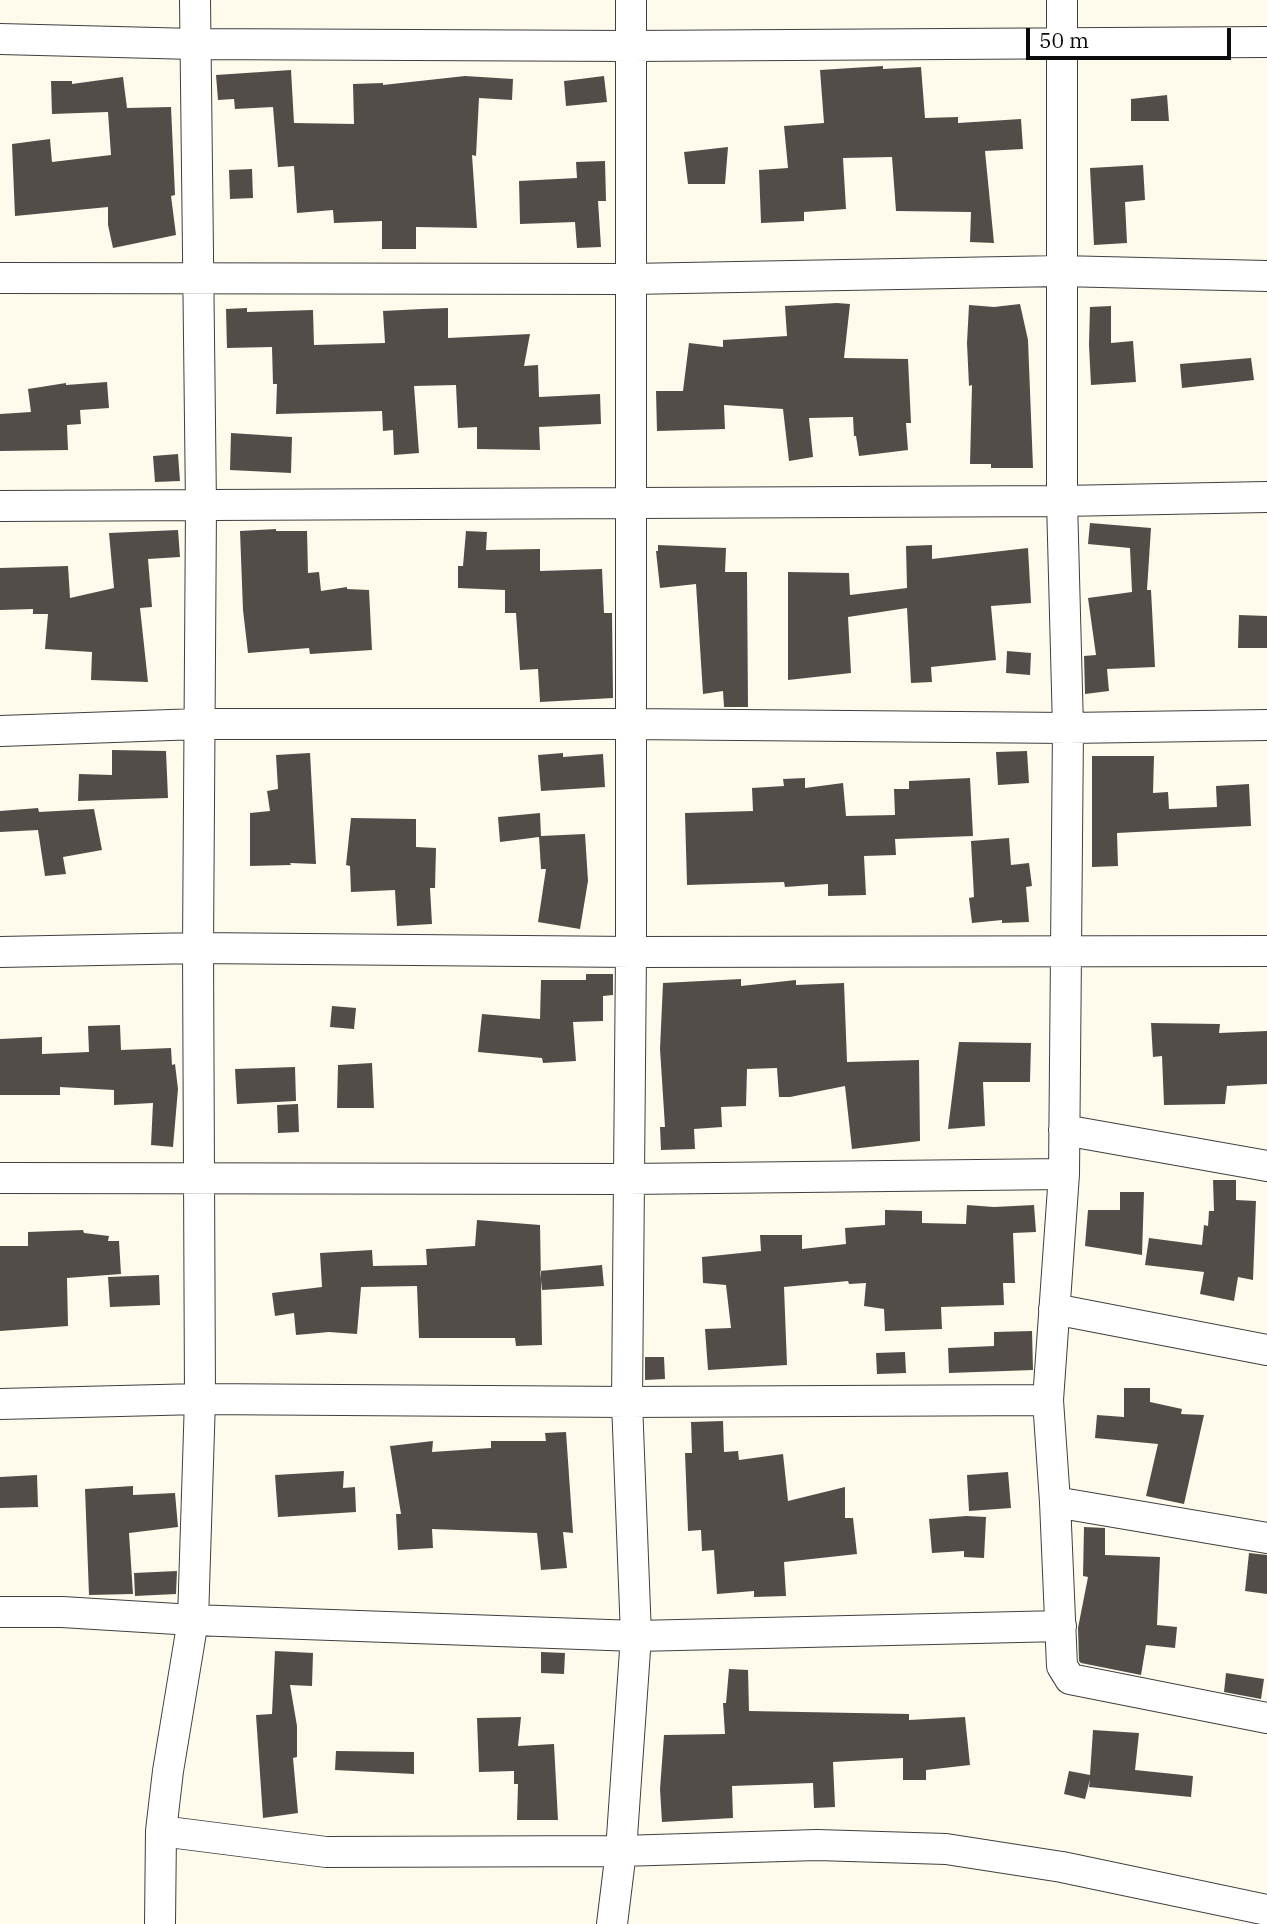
<!DOCTYPE html>
<style>
body{margin:0}
#map{position:relative;width:1267px;height:1924px;overflow:hidden;background:#fefbec;font-family:"IBM Plex Serif",serif}
canvas{display:block}
.scale{position:absolute;left:1026px;top:28px;width:205px;height:32px;box-sizing:border-box;border:4px solid #0c0c0c;border-top:0;padding-left:9px;font-size:21px;line-height:24px;white-space:nowrap;color:#0c0c0c;-webkit-text-stroke:5px #fff;paint-order:stroke}
</style>
<div id="map">
<canvas width="1267" height="1924"></canvas>
<div class="scale">50 m</div>
</div>
<script>
const context = document.querySelector('canvas').getContext('2d');
context.lineJoin = 'round';
function fillPath(path, color) {
  context.fillStyle = color;
  context.fill(path, 'evenodd');
}
function poly(rows) {
  const path = new Path2D();
  for (const r of rows) {
    path.moveTo(r[0], r[1]);
    for (let i = 2; i < r.length; i += 2) path.lineTo(r[i], r[i + 1]);
  }
  return path;
}
function strokePath(path, color, width, dash) {
  context.strokeStyle = color;
  context.lineWidth = width;
  context.lineCap = dash ? 'butt' : 'round';
  context.setLineDash(dash || []);
  context.stroke(path);
}
fillPath(poly([
 [883,66,883,69,921,67,925,118,958,117,958,123,1021,119,1023,149,985,151,994,243,970,242,971,212,896,211,892,157,843,158,846,209,804,212,804,221,761,223,759,170,788,168,784,126,824,123,820,70],
 [291,70,294,123,354,124,353,84,383,83,383,85,465,76,513,79,512,100,479,98,476,156,472,155,477,228,416,227,416,249,382,249,382,221,334,223,333,210,297,213,294,166,278,167,273,107,235,109,234,99,218,100,216,75],
 [604,76,607,102,566,106,564,81],
 [123,77,127,108,171,107,175,195,171,196,176,235,113,248,108,225,108,207,15,216,12,144,50,139,52,162,111,155,108,112,52,114,51,81,72,81,72,84],
 [1167,95,1169,121,1131,121,1131,99],
 [728,147,725,184,688,184,684,152],
 [605,161,606,201,598,201,601,247,577,248,575,222,520,224,519,181,577,178,576,162],
 [1143,165,1145,200,1125,202,1127,243,1094,245,1090,168],
 [252,169,253,198,230,199,229,170],
 [837,303,850,304,844,358,908,359,911,423,906,423,908,450,859,456,856,436,854,436,853,417,809,418,813,457,789,461,783,409,724,405,725,429,657,431,656,391,683,391,689,343,723,347,723,340,787,336,785,306],
 [1020,304,1028,340,1033,468,991,468,991,464,970,464,972,385,969,386,967,343,969,305,994,307],
 [1111,306,1111,343,1133,341,1136,382,1091,385,1089,345,1090,307],
 [247,308,247,312,313,310,314,345,385,343,383,311,422,309,448,308,448,338,530,334,524,366,538,365,539,397,600,394,601,424,539,427,540,450,477,449,477,427,458,428,456,385,414,386,419,453,394,455,393,430,383,431,382,411,276,414,277,384,273,384,272,347,227,348,226,309],
 [1251,358,1254,380,1182,388,1180,364],
 [107,382,109,408,80,410,81,424,67,425,68,450,0,451,0,414,31,412,28,389,66,383,66,385],
 [231,433,292,437,291,473,230,470],
 [178,454,180,481,155,482,153,456],
 [1090,523,1151,528,1147,590,1151,590,1155,667,1107,669,1109,691,1085,694,1084,656,1096,655,1088,598,1132,592,1130,548,1088,544],
 [276,529,276,531,307,531,308,573,319,572,321,591,347,587,347,589,369,590,372,650,310,654,309,648,248,653,243,610,240,531],
 [178,530,180,557,148,559,152,607,140,608,148,682,91,680,92,652,45,649,48,614,33,614,33,609,0,610,0,568,68,566,70,598,114,588,109,533],
 [466,531,487,532,486,550,540,549,540,571,602,569,604,613,612,613,613,698,540,702,538,669,520,670,516,613,505,613,505,590,458,588,458,566,463,566],
 [658,545,726,548,725,572,747,572,748,707,724,707,723,691,703,694,696,584,660,588,656,551,658,551],
 [932,545,932,559,1028,548,1031,603,991,606,996,660,931,667,932,682,911,683,907,608,848,617,851,673,788,680,788,572,849,573,850,595,907,588,906,546],
 [1239,615,1267,616,1267,648,1238,648],
 [1007,651,1031,653,1030,675,1006,673],
 [112,750,166,751,168,798,78,801,79,774,112,775],
 [1027,751,1029,783,998,785,996,752],
 [310,753,316,864,290,863,291,865,250,866,250,813,270,811,267,791,278,789,276,755],
 [563,753,563,757,603,754,605,787,541,791,538,755],
 [1092,756,1154,756,1153,793,1168,792,1169,809,1217,807,1216,786,1249,784,1251,826,1117,833,1118,866,1092,867],
 [805,778,805,788,843,783,846,816,895,815,894,789,909,789,909,781,970,778,973,836,895,839,896,855,864,856,866,895,828,896,828,884,785,887,784,882,687,885,685,813,753,811,752,788,784,786,783,779],
 [38,808,39,812,94,809,102,850,63,857,66,874,45,876,38,830,0,832,0,811],
 [540,813,541,836,585,834,588,881,580,929,538,922,546,869,541,869,539,837,500,842,498,817],
 [351,818,416,819,416,847,436,848,435,888,430,888,432,924,397,926,395,890,351,892,350,866,346,865],
 [1009,838,1011,865,1029,863,1032,886,1026,887,1029,922,1002,923,1002,920,972,923,969,898,974,897,971,841],
 [586,974,613,974,613,995,603,996,603,1021,573,1022,576,1061,543,1063,542,1058,478,1052,482,1014,540,1019,541,980,586,980],
 [741,979,741,986,796,980,796,985,844,983,847,1062,919,1060,920,1141,852,1149,845,1086,790,1097,779,1097,777,1068,747,1069,746,1106,721,1107,722,1127,694,1129,695,1149,661,1150,660,1127,665,1127,660,1049,663,983],
 [332,1006,356,1008,354,1029,330,1027],
 [1151,1023,1220,1024,1219,1033,1267,1031,1267,1084,1227,1086,1225,1104,1164,1105,1162,1056,1153,1057],
 [120,1025,121,1050,171,1048,172,1065,175,1064,178,1089,173,1147,151,1145,153,1103,114,1105,114,1090,60,1087,60,1095,0,1095,0,1039,42,1037,42,1054,89,1052,88,1026],
 [959,1042,1031,1043,1030,1082,983,1082,985,1126,948,1129],
 [372,1063,374,1108,337,1108,338,1065],
 [295,1067,296,1101,237,1104,235,1069],
 [298,1104,299,1132,278,1133,277,1105],
 [1213,1180,1236,1180,1236,1200,1256,1201,1253,1280,1238,1277,1234,1301,1200,1294,1204,1272,1145,1265,1149,1238,1202,1245,1204,1225,1208,1226,1209,1211,1214,1211],
 [1120,1192,1144,1192,1142,1255,1085,1246,1088,1210,1120,1210],
 [967,1205,994,1207,1034,1205,1036,1232,1013,1233,1015,1283,1003,1283,1004,1305,941,1307,942,1329,885,1331,884,1309,864,1306,866,1283,849,1284,848,1281,784,1287,787,1365,708,1370,705,1329,731,1328,726,1285,703,1283,702,1257,761,1251,760,1235,802,1235,802,1249,846,1244,845,1228,885,1225,885,1210,922,1211,922,1223,966,1224],
 [477,1220,540,1225,542,1345,516,1346,515,1338,419,1338,417,1286,361,1287,357,1334,329,1332,296,1335,294,1313,275,1316,272,1293,322,1287,320,1253,372,1250,373,1266,427,1265,426,1249,475,1246],
 [83,1230,84,1233,109,1236,108,1241,119,1241,121,1274,67,1278,68,1326,0,1331,0,1246,28,1246,28,1232],
 [602,1265,604,1286,542,1290,540,1271],
 [159,1275,160,1305,110,1307,108,1277],
 [1032,1331,1033,1370,949,1373,948,1348,994,1346,994,1332],
 [905,1352,906,1373,877,1374,876,1353],
 [645,1357,664,1357,665,1379,645,1380],
 [1124,1388,1150,1388,1150,1402,1182,1409,1181,1414,1204,1415,1184,1504,1146,1496,1158,1444,1095,1438,1097,1415,1124,1417],
 [723,1421,724,1452,738,1451,739,1460,783,1454,788,1501,845,1487,845,1518,853,1518,857,1554,784,1562,786,1596,754,1597,754,1591,717,1594,714,1550,702,1551,701,1530,688,1531,685,1453,692,1453,691,1422],
 [566,1432,573,1533,563,1532,567,1568,541,1570,537,1533,432,1529,433,1548,398,1550,396,1514,401,1514,390,1446,433,1441,432,1452,491,1448,491,1441,546,1441,545,1433],
 [344,1471,343,1488,355,1487,356,1512,278,1517,275,1475],
 [1008,1472,1011,1508,969,1511,967,1475],
 [37,1475,38,1507,0,1508,0,1477],
 [133,1486,133,1495,175,1493,178,1527,129,1533,133,1594,89,1595,85,1489],
 [966,1516,986,1517,984,1558,964,1557,964,1551,932,1553,929,1519],
 [1084,1527,1105,1528,1105,1555,1160,1557,1157,1625,1177,1627,1175,1648,1146,1645,1141,1675,1081,1663,1079,1661,1078,1628,1088,1577,1083,1576],
 [1249,1553,1267,1555,1267,1594,1245,1591],
 [177,1571,176,1594,135,1596,134,1573],
 [275,1651,313,1653,312,1686,290,1685,297,1726,297,1757,293,1758,298,1813,263,1818,256,1715,272,1714],
 [541,1652,565,1653,564,1674,541,1673],
 [729,1669,748,1670,749,1711,909,1714,909,1720,965,1717,970,1765,926,1770,926,1780,903,1780,903,1758,833,1762,835,1807,814,1808,813,1783,732,1786,733,1818,662,1822,660,1789,664,1735,725,1734,723,1703,726,1703],
 [1226,1673,1264,1679,1261,1699,1224,1692],
 [521,1717,518,1746,554,1744,558,1820,517,1820,518,1784,514,1784,514,1771,479,1772,477,1718],
 [1093,1730,1139,1733,1135,1770,1193,1776,1191,1797,1089,1787,1090,1779,1085,1799,1064,1794,1069,1771,1090,1775],
 [336,1751,414,1752,414,1774,335,1770]
]), '#534d49');
const street = poly([
 [1062,0,1062,501,1068,728,1064,1174,1048,1400,1055,1502,1062,1666,1070,1679,1267,1718],
 [0,39,194,44,631,46,1267,42],
 [0,278,630,279,1060,271,1267,276],
 [0,506,1062,501,1267,497],
 [0,731,199,724,630,724,1068,728,1267,725],
 [0,952,198,948,631,952,1267,951],
 [1064,1130,1267,1166],
 [0,1178,628,1179,1064,1174],
 [1054,1309,1267,1350],
 [0,1404,200,1399,627,1402,1048,1400],
 [1055,1502,1267,1538],
 [0,1612,62,1612,193,1620,636,1636,1061,1626],
 [161,1831,326,1852,621,1851,817,1845,946,1849,1062,1867,1267,1910],
 [160,1924,161,1831,168,1771,193,1620,200,1399,198,948,201,506,195,0],
 [612,1924,621,1851,636,1636,627,1402,631,952,631,0]
]);
strokePath(street, '#3f3f3f', 32);
strokePath(street, '#fff', 30);
</script>
